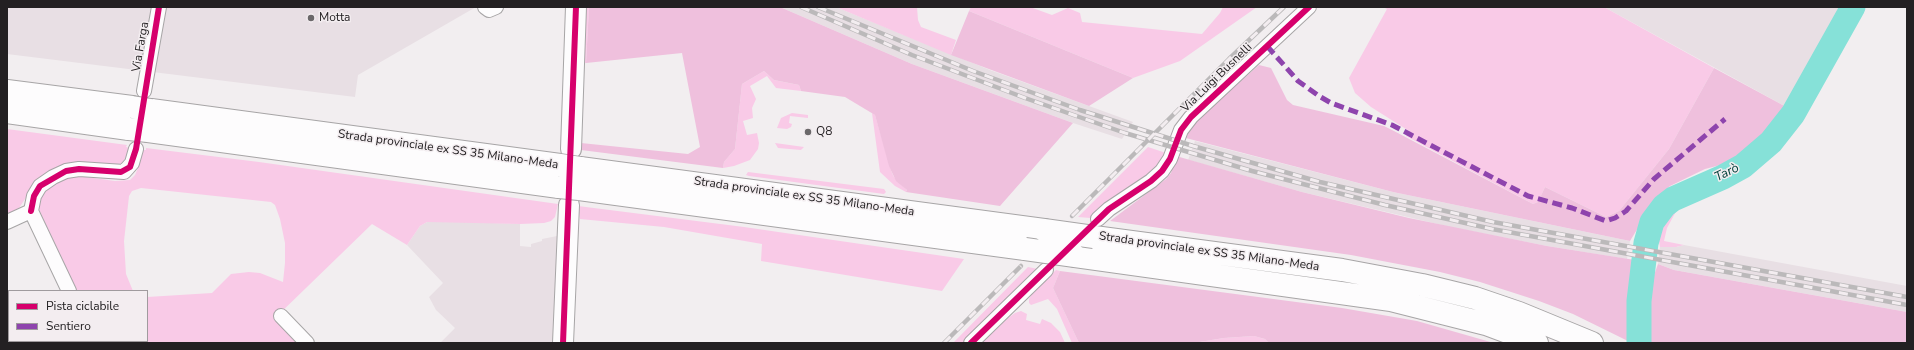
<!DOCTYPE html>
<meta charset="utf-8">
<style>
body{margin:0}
#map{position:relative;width:1914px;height:350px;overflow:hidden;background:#f2eef0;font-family:"Nunito Sans",sans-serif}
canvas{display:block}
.frame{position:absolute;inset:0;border:8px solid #232022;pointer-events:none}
.legend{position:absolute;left:8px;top:290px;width:140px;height:52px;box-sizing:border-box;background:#f3edf0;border:1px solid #a09b9e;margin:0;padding:5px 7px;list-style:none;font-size:12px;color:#232022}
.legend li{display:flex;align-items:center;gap:8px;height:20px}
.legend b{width:20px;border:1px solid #a09b9e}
</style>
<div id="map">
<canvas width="1914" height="350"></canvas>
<div class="frame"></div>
<ul class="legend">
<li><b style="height:5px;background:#d6006c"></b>Pista ciclabile</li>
<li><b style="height:5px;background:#8e44ad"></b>Sentiero</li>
</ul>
</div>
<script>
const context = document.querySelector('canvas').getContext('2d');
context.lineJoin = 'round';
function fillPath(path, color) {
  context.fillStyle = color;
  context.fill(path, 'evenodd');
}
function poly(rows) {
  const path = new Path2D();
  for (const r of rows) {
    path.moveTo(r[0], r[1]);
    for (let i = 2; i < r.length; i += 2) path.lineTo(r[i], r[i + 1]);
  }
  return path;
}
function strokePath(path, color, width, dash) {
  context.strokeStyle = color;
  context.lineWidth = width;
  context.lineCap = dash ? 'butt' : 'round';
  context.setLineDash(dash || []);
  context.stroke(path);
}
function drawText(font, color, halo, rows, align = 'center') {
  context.font = font + ' "Nunito Sans",sans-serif';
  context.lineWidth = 3;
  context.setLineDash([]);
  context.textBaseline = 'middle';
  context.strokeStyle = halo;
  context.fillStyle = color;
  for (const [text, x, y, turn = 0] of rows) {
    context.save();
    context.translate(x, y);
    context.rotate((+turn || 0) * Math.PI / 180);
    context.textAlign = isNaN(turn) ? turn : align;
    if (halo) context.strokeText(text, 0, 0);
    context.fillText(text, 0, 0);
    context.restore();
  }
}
fillPath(poly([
 [7,7,476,7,358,75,355,97,7,54],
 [780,7,836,7,990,70,1133,122,1122,139,1073,123,912,64],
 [1604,7,1846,7,1790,109],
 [1195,141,1393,192,1630,241,1627,259,1547,246,1450,227,1302,192,1188,160],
 [436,221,520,224,520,246,531,247,531,244,542,241,542,239,557,236,554,343,440,343,455,328,436,310,429,297,443,283,407,245,420,226,427,222],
 [1684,245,1907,286,1907,312,1674,270,1658,264,1660,247,1676,247]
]), '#e8dfe4');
fillPath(poly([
 [582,7,589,7,586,63,583,63],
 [836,7,917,7,918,20,921,27,956,40,951,55],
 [971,7,1030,7,1052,15,1068,8,1080,13,1082,22,1202,34,1220,13,1223,7,1257,7,1180,61,1133,78,969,11],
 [1383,7,1604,7,1714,68,1669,149,1619,211,1606,217,1545,187,1538,202,1533,204,1406,136,1409,131,1371,107,1355,93,1349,78,1387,9],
 [764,71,774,80,799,85,801,91,776,88,767,76,750,86,756,99,752,108,753,118,743,121,747,135,757,133,759,143,758,149,750,160,734,166,723,168,724,162,735,149,742,84],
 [792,113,808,115,808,118,790,116,789,123,792,124,791,127,787,129,777,128,781,118],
 [872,113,875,115,892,173,894,177,907,190,906,192,895,186,880,172],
 [7,129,127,145,126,147,130,148,122,165,87,165,33,187,19,208,7,215],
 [775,143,804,147,801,150,778,148],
 [1148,147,1169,154,1161,164,1141,180,1117,195,1090,218,1078,217],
 [146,148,259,162,558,204,555,217,551,221,544,223,520,224,427,222,420,226,407,245,372,224,274,319,297,343,99,343,98,341,147,341,147,297,212,293,231,274,249,272,260,273,283,282,285,263,285,243,280,219,275,205,271,202,141,188,132,191,129,196,124,241,126,274,133,291,77,291,40,212,38,205,42,193,59,180,69,177,79,176,115,181,130,180,135,175,138,168,142,150,146,150],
 [748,172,884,189,886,192,884,194,749,176,746,175],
 [578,206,744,227,964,259,942,291,761,261,762,244,664,227,580,219],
 [1679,206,1667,228,1664,241,1684,245,1676,247,1660,247,1658,236,1659,228,1664,218],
 [1028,267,1038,269,963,343,953,343],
 [1056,270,1060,271,1053,288,1079,343,1072,343,1057,309,1048,299,1031,305,1029,303,1029,299,1033,292],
 [1021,311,1027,314,1026,320,1040,324,1042,319,1051,323,1060,332,1065,343,981,343,1008,318,1015,313],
 [1254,336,1265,339,1269,343,1193,343,1224,338]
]), '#f9cae7');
fillPath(poly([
 [589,7,780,7,912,64,1073,123,1000,206,906,192,907,190,896,181,889,166,875,115,845,97,801,91,799,85,774,80,764,71,742,84,735,149,724,162,723,168,581,150,581,143,688,154,700,147,682,53,586,63],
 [969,11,1133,78,1089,106,951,55],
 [1259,65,1271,68,1287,100,1293,105,1384,126,1394,131,1533,204,1538,202,1545,187,1606,217,1619,211,1669,149,1714,68,1790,109,1768,134,1736,161,1705,169,1670,186,1662,193,1653,203,1630,241,1393,192,1182,137,1193,123],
 [1176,156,1302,192,1409,218,1547,246,1635,260,1635,287,1632,302,1633,317,1629,333,1630,342,1573,314,1539,301,1480,282,1440,272,1351,255,1110,221,1166,179,1171,173],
 [1658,264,1674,270,1907,312,1907,343,1649,343,1646,333,1646,298],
 [1060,271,1342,308,1417,321,1494,343,1269,343,1265,339,1254,336,1224,338,1193,343,1079,343,1053,288]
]), '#efc0dd');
strokePath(poly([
 [1639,343,1639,301,1646,243,1652,222,1664,206,1673,199,1723,177,1743,166,1771,142,1793,114,1853,7]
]), '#86e1d8', 25);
const street = poly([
 [485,7,489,10,496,7],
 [144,91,159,7],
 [31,211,34,196,40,186,53,177,66,171,79,169,124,172,132,163,136,149],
 [1098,219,1109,209,1151,181,1162,171,1170,159,1181,130,1191,117,1309,7],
 [7,222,31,211,69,291],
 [281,316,307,343],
 [83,343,85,341],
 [971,343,1046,270]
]);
const secondary = poly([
 [571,149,576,7],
 [563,343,569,205]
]);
const highway = poly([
 [7,91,132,107],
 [151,110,560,165],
 [7,112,129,129],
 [148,131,559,187],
 [580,168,1044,230],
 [579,189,1025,249],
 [1094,237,1342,270,1422,285,1475,298,1519,313,1592,343],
 [1075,256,1391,300,1486,324,1537,343]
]);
strokePath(street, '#a7a5a6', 16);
strokePath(secondary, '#a7a5a6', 22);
strokePath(highway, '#a7a5a6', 24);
strokePath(street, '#fdfcfd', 14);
strokePath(secondary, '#fdfcfd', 20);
strokePath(highway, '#fdfcfd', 22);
const rail = poly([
 [801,7,912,55,1025,98,1125,133,1252,171,1385,205,1492,229,1907,305],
 [818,7,973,71,1080,110,1193,146,1320,182,1493,222,1907,297],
 [1072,216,1229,59,1284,7],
 [944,343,1021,266]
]);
strokePath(rail, '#bbb9ba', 4.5);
strokePath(rail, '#f3edf0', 3, [9]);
const highwayBridge = poly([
 [132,107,151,110],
 [129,129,148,131],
 [560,165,580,168],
 [559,187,579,189],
 [1044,230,1094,237],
 [1025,249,1075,256]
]);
strokePath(highwayBridge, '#a7a5a6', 24, []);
strokePath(highwayBridge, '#fdfcfd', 22);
strokePath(poly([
 [1267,46,1298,81,1319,96,1331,103,1392,125,1528,196,1572,208,1606,221,1615,218,1626,211,1654,179,1725,119]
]), '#8e44ad', 5, [10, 5]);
strokePath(poly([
 [31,211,34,196,40,186,66,171,79,169,121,172,130,167,136,149,159,7],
 [563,343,576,7],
 [971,343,1109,209,1151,181,1162,171,1170,159,1181,130,1191,117,1309,7]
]), '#d6006c', 6);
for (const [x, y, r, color] of [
 [311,18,4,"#6b686a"],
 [808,132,4,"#6b686a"]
]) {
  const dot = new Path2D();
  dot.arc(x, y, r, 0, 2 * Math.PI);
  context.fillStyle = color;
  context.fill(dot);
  strokePath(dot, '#f3edf0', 1.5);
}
drawText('12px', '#232022', '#f3edf0', [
 ["Motta",319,18],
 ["Q8",816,132]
], 'left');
drawText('12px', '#232022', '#f3edf0', [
 ["Via Farga",141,47,-80],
 ["Via Luigi Busnelli",1217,78,-44],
 ["Strada provinciale ex SS 35 Milano-Meda",448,150,8],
 ["Strada provinciale ex SS 35 Milano-Meda",804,197,8],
 ["Strada provinciale ex SS 35 Milano-Meda",1209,252,8]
]);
drawText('italic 13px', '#00403a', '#f3edf0', [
 ["Tarò",1727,173,-26]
]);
</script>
